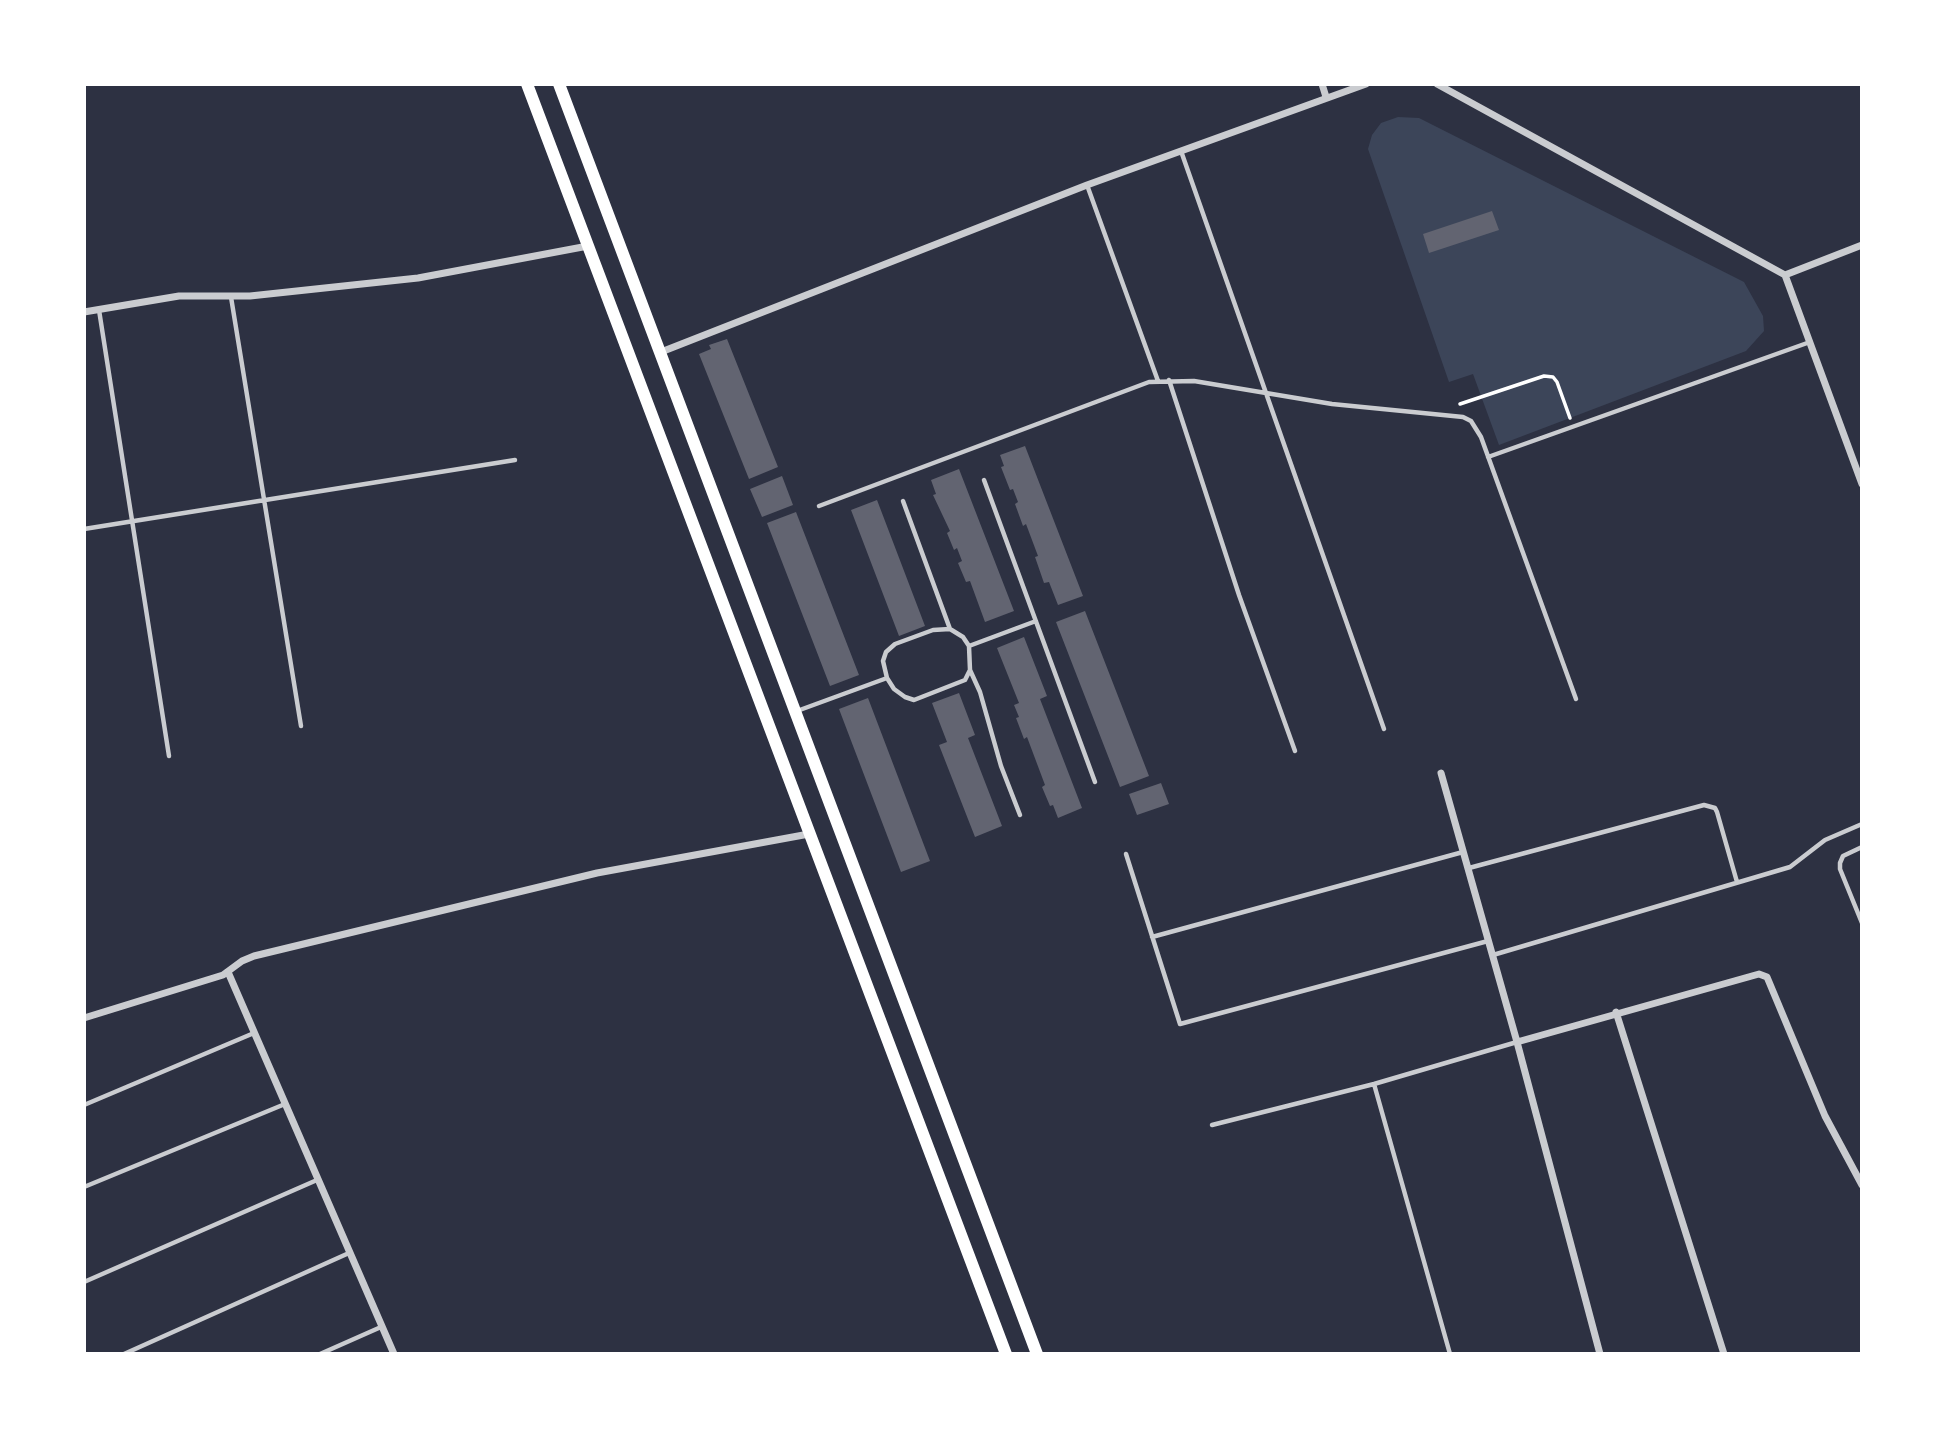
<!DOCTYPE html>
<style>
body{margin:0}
#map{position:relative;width:1946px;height:1438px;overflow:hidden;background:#2d3142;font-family:Commissioner,sans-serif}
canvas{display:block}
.frame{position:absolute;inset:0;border:86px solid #fff;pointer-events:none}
</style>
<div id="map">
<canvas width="1946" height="1438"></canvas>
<div class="frame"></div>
</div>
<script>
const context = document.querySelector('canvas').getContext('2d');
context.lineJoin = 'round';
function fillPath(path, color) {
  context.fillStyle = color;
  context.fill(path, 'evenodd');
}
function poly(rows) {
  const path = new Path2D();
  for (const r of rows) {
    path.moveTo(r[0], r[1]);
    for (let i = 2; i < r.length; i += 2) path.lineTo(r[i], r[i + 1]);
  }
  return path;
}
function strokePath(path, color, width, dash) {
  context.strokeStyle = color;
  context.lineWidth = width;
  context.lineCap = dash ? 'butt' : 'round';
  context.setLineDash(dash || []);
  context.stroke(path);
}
fillPath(poly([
 [1398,117,1419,118,1744,282,1763,316,1764,331,1746,351,1499,445,1473,374,1449,382,1368,149,1372,135,1381,123]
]), '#3c4559');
fillPath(poly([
 [1492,211,1499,230,1429,253,1423,234],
 [727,339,778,467,749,479,699,354,711,349,709,345],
 [1025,446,1083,596,1058,605,1049,582,1044,583,1035,557,1038,556,1026,524,1023,526,1015,504,1018,502,1013,489,1010,490,1001,467,1004,466,1000,455],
 [959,469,1014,611,985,622,970,581,966,582,958,563,962,561,957,548,954,550,947,533,950,531,933,495,936,494,931,480],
 [782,476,793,505,762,517,750,489],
 [877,500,925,626,899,636,851,510],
 [796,512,859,675,830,686,767,523],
 [1085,611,1149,776,1120,787,1056,622],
 [1024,637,1047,696,1040,699,1082,808,1058,818,1053,805,1050,806,1042,787,1045,785,1027,737,1024,739,1016,718,1019,717,1014,705,1019,703,997,648],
 [959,693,975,735,968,738,1002,826,975,837,939,745,947,742,932,703],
 [868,698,930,861,901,872,839,709],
 [1161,783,1169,804,1137,815,1129,794]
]), '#626471');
strokePath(poly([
 [1460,404,1544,376,1553,377,1557,382,1570,418]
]), '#fff', 3.5);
strokePath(poly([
 [1181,151,1384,729],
 [1087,185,1158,381],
 [231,297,301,726],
 [99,310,169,756],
 [1169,380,1239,595,1295,751],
 [1488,457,1810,342],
 [984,480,1095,782],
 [903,501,950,629],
 [819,506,1149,382,1194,381,1332,404,1463,417,1471,421,1481,437,1576,699],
 [84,529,515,460],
 [950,629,963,637,969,646,970,670,965,680,914,700,905,697,894,689,887,678,883,661,886,652,895,644,933,630,950,629],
 [969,646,1036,621],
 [970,670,980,692,1001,766,1020,815],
 [797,711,887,678],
 [1862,847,1843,856,1840,863,1840,869,1862,923],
 [1126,854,1180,1024,1488,941],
 [1469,868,1704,805,1715,808,1717,812,1737,882],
 [1152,937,1463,852],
 [1493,955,1790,867,1825,840,1862,824],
 [1374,1084,1450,1354],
 [84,1105,254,1033],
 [1212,1125,1374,1084,1517,1042],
 [84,1187,285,1104],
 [84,1282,317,1180],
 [124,1354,349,1253],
 [320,1354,381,1327]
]), '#caccd0', 4.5);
strokePath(poly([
 [1322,84,1326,97],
 [1437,84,1785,275],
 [1785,275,1862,484],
 [1785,275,1862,245],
 [84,312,179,296,250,296,418,278,588,246],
 [661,352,1087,185,1366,84],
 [1441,773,1517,1042,1600,1354],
 [228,972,394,1354],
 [1616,1012,1724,1354],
 [84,1018,223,975,242,961,254,956,597,873,809,834],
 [1517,1042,1759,974,1767,977,1825,1116,1862,1185]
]), '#caccd0', 7);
strokePath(poly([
 [527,84,1006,1354],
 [559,84,1037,1354]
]), '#fff', 12);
</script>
